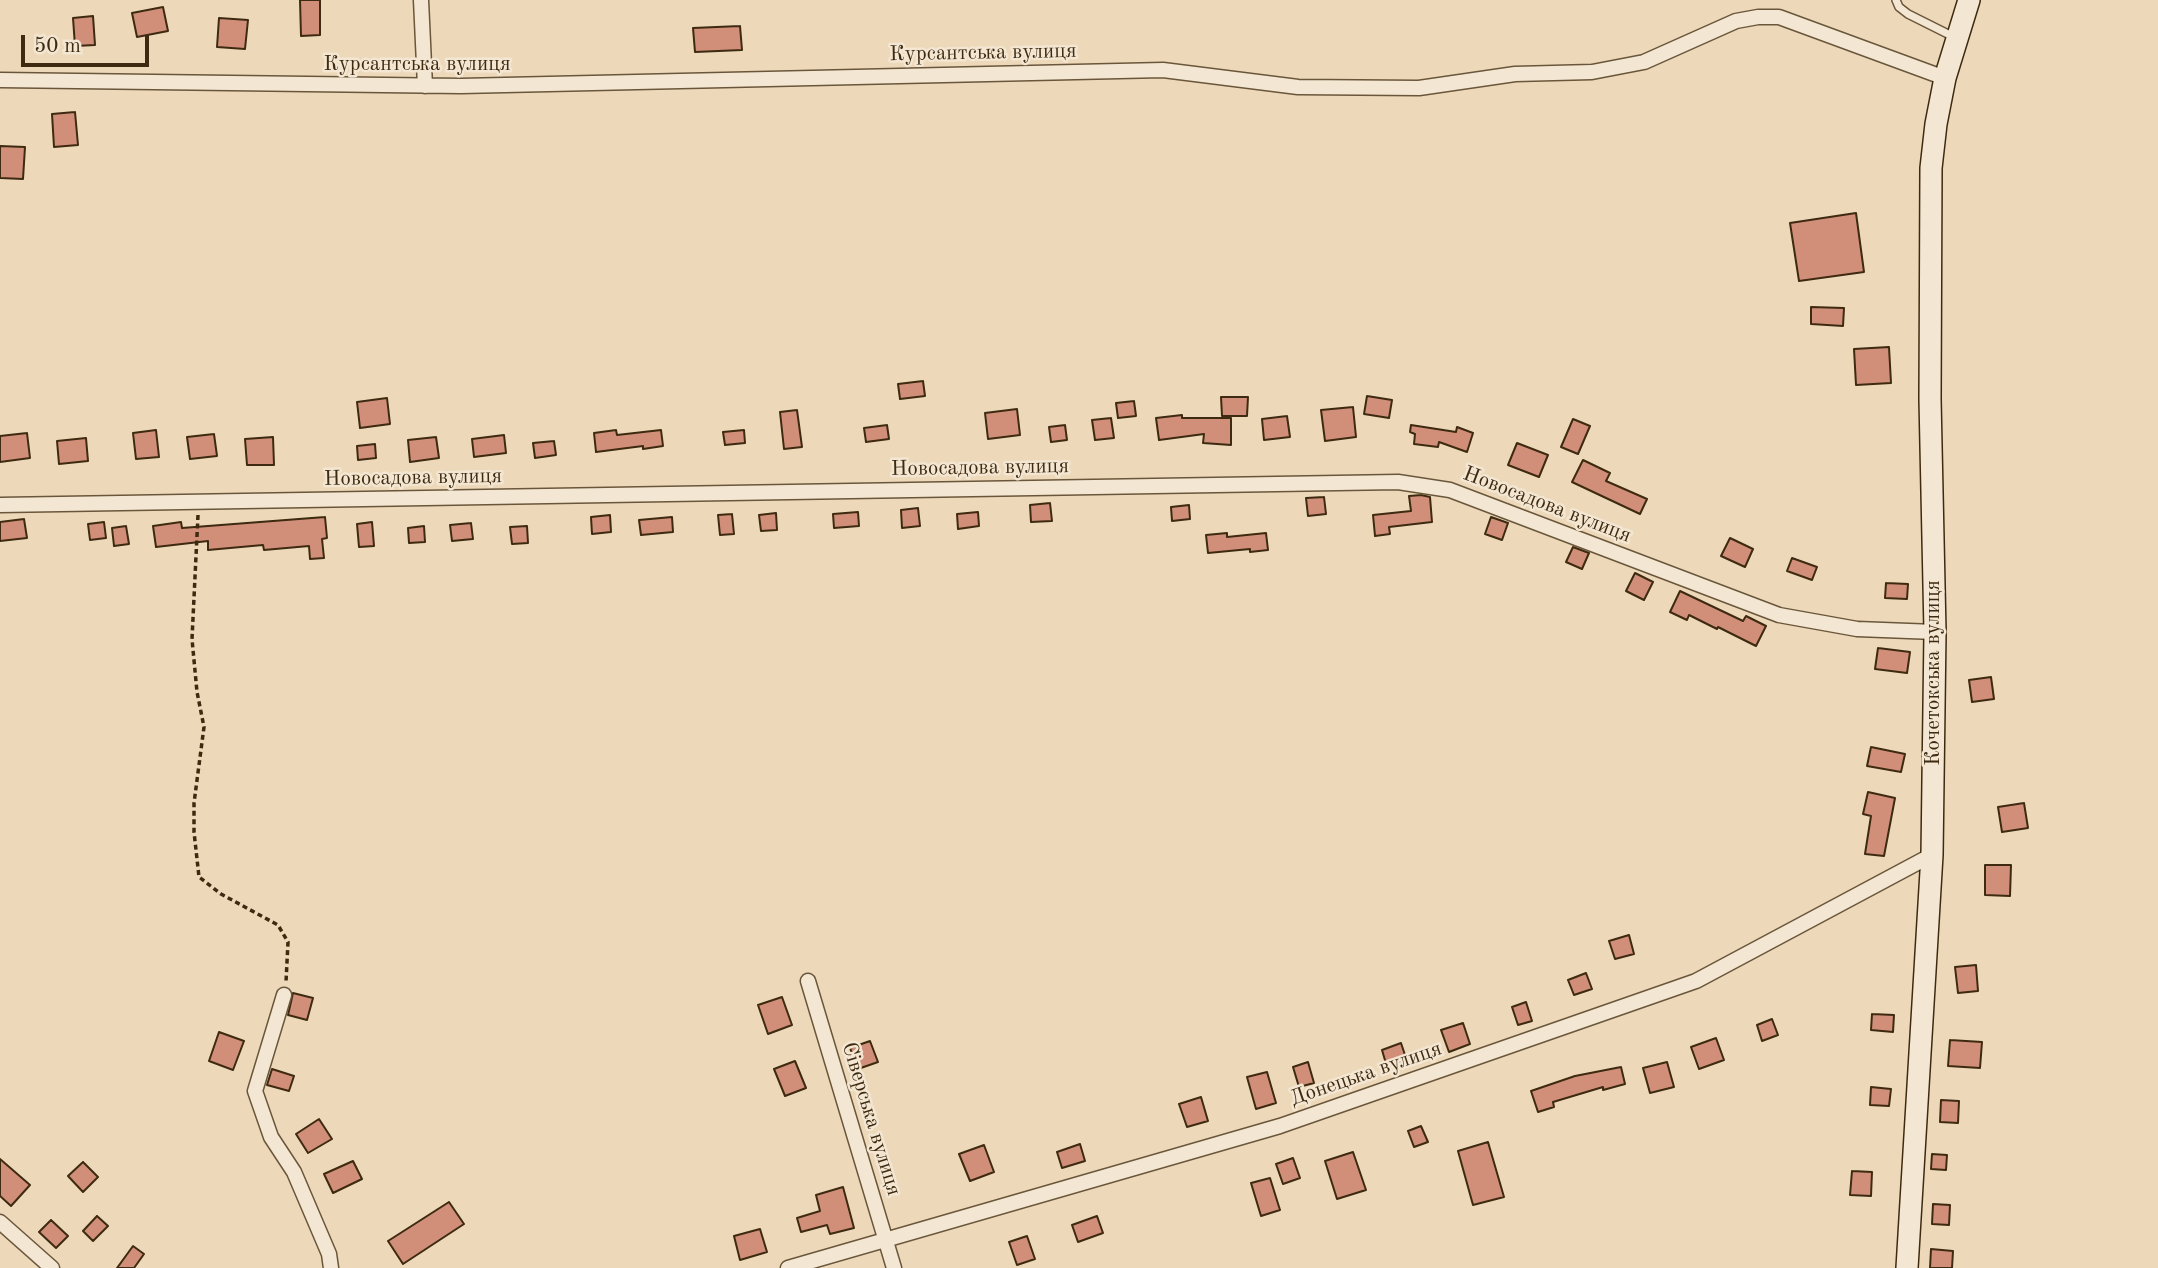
<!DOCTYPE html>
<meta charset="utf-8">
<style>
body{margin:0}
#map{position:relative;width:2158px;height:1268px;overflow:hidden;background:#edd9ba;font-family:"Old Standard TT",serif}
canvas{display:block}
.scale{position:absolute;left:21px;top:35px;width:128px;height:32px;box-sizing:border-box;border:4px solid #3e2a10;border-top:0;padding-left:9px;font-size:21px;line-height:24px;white-space:nowrap;color:#3e2a10;-webkit-text-stroke:5px #f3e6d2;paint-order:stroke}
</style>
<div id="map">
<canvas width="2158" height="1268"></canvas>
<div class="scale">50 m</div>
</div>
<script>
const context = document.querySelector('canvas').getContext('2d');
context.lineJoin = 'round';
function fillPath(path, color) {
  context.fillStyle = color;
  context.fill(path, 'evenodd');
}
function poly(rows) {
  const path = new Path2D();
  for (const r of rows) {
    path.moveTo(r[0], r[1]);
    for (let i = 2; i < r.length; i += 2) path.lineTo(r[i], r[i + 1]);
  }
  return path;
}
function strokePath(path, color, width, dash) {
  context.strokeStyle = color;
  context.lineWidth = width;
  context.lineCap = dash ? 'butt' : 'round';
  context.setLineDash(dash || []);
  context.stroke(path);
}
function drawText(font, color, halo, rows, align = 'center') {
  context.font = font + ' "Old Standard TT",serif';
  context.lineWidth = 5;
  context.setLineDash([]);
  context.textBaseline = 'middle';
  context.strokeStyle = halo;
  context.fillStyle = color;
  for (const [text, x, y, turn = 0] of rows) {
    context.save();
    context.translate(x, y);
    context.rotate((+turn || 0) * Math.PI / 180);
    context.textAlign = isNaN(turn) ? turn : align;
    if (halo) context.strokeText(text, 0, 0);
    context.fillText(text, 0, 0);
    context.restore();
  }
}
const building = poly([
 [300,0,320,0,320,35,301,36,300,0],
 [163,7,168,31,137,37,132,13,163,7],
 [93,16,95,45,75,46,73,18,93,16],
 [219,18,248,20,245,49,217,47,219,18],
 [740,26,742,50,695,52,693,28,740,26],
 [75,112,78,145,54,147,52,114,75,112],
 [0,146,25,147,23,179,0,178,0,146],
 [1856,213,1864,272,1799,281,1790,223,1856,213],
 [1811,307,1844,308,1843,326,1811,324,1811,307],
 [1889,347,1891,383,1856,385,1854,349,1889,347],
 [923,381,925,396,900,399,898,384,923,381],
 [1367,396,1392,400,1389,418,1364,414,1367,396],
 [1221,397,1248,397,1247,416,1222,416,1221,397],
 [387,398,390,424,360,428,357,402,387,398],
 [1134,401,1136,416,1118,418,1116,403,1134,401],
 [1353,407,1356,437,1325,441,1321,410,1353,407],
 [1017,409,1020,435,988,439,985,413,1017,409],
 [797,410,802,447,784,449,780,412,797,410],
 [1182,415,1182,418,1231,418,1231,445,1203,443,1204,434,1159,440,1156,418,1182,415],
 [1287,416,1290,437,1264,440,1262,419,1287,416],
 [1111,418,1114,438,1095,440,1092,420,1111,418],
 [1573,419,1590,426,1578,454,1561,447,1573,419],
 [887,425,889,439,866,442,864,428,887,425],
 [1065,425,1067,440,1051,442,1049,427,1065,425],
 [1411,425,1456,432,1457,427,1473,433,1467,452,1439,442,1438,447,1414,444,1415,434,1410,432,1411,425],
 [156,430,159,457,136,459,133,433,156,430],
 [616,430,617,435,661,430,663,446,643,449,643,446,596,452,594,433,616,430],
 [744,430,745,443,725,445,723,432,744,430],
 [27,433,30,458,0,462,0,436,27,433],
 [214,434,217,456,190,459,187,437,214,434],
 [504,435,506,453,474,457,472,439,504,435],
 [273,437,274,465,247,465,245,439,273,437],
 [436,437,439,458,410,462,408,440,436,437],
 [86,438,88,461,59,464,57,441,86,438],
 [554,441,556,455,535,458,533,443,554,441],
 [1517,443,1548,455,1539,477,1508,465,1517,443],
 [375,444,376,458,358,460,357,446,375,444],
 [1583,460,1610,473,1606,481,1647,499,1640,514,1572,482,1583,460],
 [1421,495,1430,497,1432,522,1389,527,1390,534,1375,536,1373,515,1411,511,1409,496,1421,495],
 [1324,497,1326,514,1308,516,1306,498,1324,497],
 [1050,503,1052,521,1031,522,1030,505,1050,503],
 [1189,505,1190,519,1172,521,1171,507,1189,505],
 [918,508,920,526,902,528,901,510,918,508],
 [858,512,859,526,834,528,833,514,858,512],
 [978,512,979,526,958,529,957,514,978,512],
 [776,513,777,530,761,531,759,515,776,513],
 [732,514,734,534,720,535,718,515,732,514],
 [610,515,611,532,592,534,591,517,610,515],
 [325,517,327,538,322,539,324,558,310,559,309,546,264,550,263,545,208,550,208,541,156,547,153,526,181,522,182,528,325,517],
 [672,517,673,532,641,535,639,520,672,517],
 [1491,517,1508,523,1502,540,1485,534,1491,517],
 [24,519,27,538,0,541,0,522,24,519],
 [104,522,106,538,90,540,88,524,104,522],
 [372,522,374,546,359,547,357,524,372,522],
 [471,523,473,539,452,541,450,525,471,523],
 [126,526,129,544,114,546,112,528,126,526],
 [424,526,425,542,409,543,408,528,424,526],
 [527,526,528,543,512,544,510,527,527,526],
 [1227,533,1227,537,1266,533,1268,550,1250,552,1250,549,1208,553,1206,535,1227,533],
 [1730,538,1753,549,1745,567,1721,556,1730,538],
 [1573,547,1589,553,1582,569,1566,562,1573,547],
 [1792,558,1817,567,1812,580,1787,571,1792,558],
 [1635,573,1653,582,1644,600,1626,591,1635,573],
 [1886,583,1908,584,1907,599,1885,598,1886,583],
 [1680,591,1743,621,1746,616,1766,626,1756,646,1718,627,1717,629,1689,615,1687,620,1670,612,1680,591],
 [1878,648,1910,652,1907,673,1875,669,1878,648],
 [1991,677,1994,699,1972,702,1969,680,1991,677],
 [1871,747,1905,754,1901,772,1867,766,1871,747],
 [1868,792,1895,798,1884,856,1865,854,1871,816,1863,814,1868,792],
 [2024,803,2028,828,2002,832,1998,807,2024,803],
 [1985,865,2011,865,2010,896,1985,895,1985,865],
 [1629,935,1634,954,1615,959,1609,941,1629,935],
 [1976,965,1978,991,1958,993,1955,967,1976,965],
 [1586,973,1592,989,1574,995,1568,980,1586,973],
 [293,993,313,998,307,1020,288,1015,293,993],
 [782,997,792,1025,768,1034,758,1005,782,997],
 [1526,1002,1532,1021,1518,1025,1512,1007,1526,1002],
 [1872,1014,1894,1015,1893,1032,1871,1030,1872,1014],
 [1772,1019,1778,1035,1762,1041,1757,1025,1772,1019],
 [1463,1023,1470,1044,1449,1052,1441,1030,1463,1023],
 [219,1032,244,1041,233,1070,209,1061,219,1032],
 [1716,1038,1724,1060,1699,1069,1691,1047,1716,1038],
 [1950,1040,1982,1042,1980,1068,1948,1066,1950,1040],
 [870,1041,878,1062,858,1069,850,1048,870,1041],
 [1401,1043,1407,1061,1387,1067,1382,1050,1401,1043],
 [795,1061,806,1088,785,1096,774,1069,795,1061],
 [1308,1062,1314,1083,1299,1087,1293,1067,1308,1062],
 [1667,1062,1674,1087,1650,1093,1643,1068,1667,1062],
 [1621,1067,1625,1084,1603,1090,1603,1087,1553,1102,1554,1107,1538,1112,1531,1091,1575,1076,1621,1067],
 [272,1069,294,1076,289,1091,267,1085,272,1069],
 [1267,1072,1276,1103,1256,1109,1247,1077,1267,1072],
 [1871,1087,1891,1089,1889,1106,1870,1105,1871,1087],
 [1201,1097,1208,1121,1187,1127,1179,1104,1201,1097],
 [1941,1100,1959,1101,1958,1123,1940,1122,1941,1100],
 [319,1119,332,1139,308,1153,296,1134,319,1119],
 [1421,1126,1428,1142,1414,1147,1408,1131,1421,1126],
 [1488,1142,1504,1197,1473,1205,1458,1151,1488,1142],
 [1080,1144,1085,1161,1062,1168,1057,1152,1080,1144],
 [984,1145,994,1172,970,1181,959,1154,984,1145],
 [1353,1152,1366,1190,1337,1199,1325,1161,1353,1152],
 [1932,1154,1947,1155,1946,1170,1931,1169,1932,1154],
 [1293,1158,1300,1178,1283,1184,1276,1164,1293,1158],
 [0,1159,30,1185,11,1206,0,1196,0,1159],
 [353,1161,362,1179,333,1193,324,1174,353,1161],
 [83,1162,98,1177,83,1192,68,1176,83,1162],
 [1852,1171,1872,1172,1871,1196,1850,1195,1852,1171],
 [1270,1178,1280,1210,1261,1216,1251,1183,1270,1178],
 [843,1187,854,1228,830,1234,827,1225,801,1232,797,1218,820,1211,816,1195,843,1187],
 [449,1202,464,1224,403,1264,388,1241,449,1202],
 [1933,1204,1950,1205,1949,1225,1932,1224,1933,1204],
 [97,1216,108,1226,93,1241,83,1231,97,1216],
 [1097,1216,1103,1233,1078,1242,1072,1225,1097,1216],
 [51,1220,68,1236,56,1248,39,1232,51,1220],
 [760,1229,767,1252,740,1260,734,1236,760,1229],
 [1027,1236,1035,1259,1017,1265,1009,1242,1027,1236],
 [133,1246,144,1254,134,1268,117,1268,133,1246],
 [1931,1249,1953,1251,1952,1268,1930,1268,1931,1249]
]);
fillPath(building, '#d18f7a');
strokePath(building, '#3e2a10', 2);
const service = poly([
 [1896,0,1899,7,1908,14,1956,38]
]);
const minor = poly([
 [421,0,425,86],
 [0,80,461,86,1163,70,1298,87,1419,88,1515,74,1592,72,1644,62,1736,21,1758,17,1779,17,1945,78],
 [0,505,1398,482,1450,490,1779,615,1857,629,1935,632],
 [808,981,894,1268],
 [284,995,255,1091,271,1137,294,1172,329,1254,331,1268],
 [0,1222,52,1268],
 [788,1268,1280,1126,1696,981,1932,855]
]);
const secondary = poly([
 [1907,1268,1932,855,1935,632,1930,399,1931,168,1936,124,1945,78,1969,0]
]);
strokePath(service, '#6a563a', 10);
strokePath(minor, '#6a563a', 17);
strokePath(secondary, '#3e2a10', 24);
strokePath(poly([
 [198,515,192,639,197,692,204,727,194,803,194,832,199,877,221,894,278,925,288,942,286,982]
]), '#3e2a10', 3.5, [5, 3.5]);
strokePath(service, '#f3e6d2', 7);
strokePath(minor, '#f3e6d2', 14);
strokePath(secondary, '#f3e6d2', 21);
drawText('21px', '#3e2a10', '#f3e6d2', [
 ["Курсантська вулиця",983,53,-1],
 ["Курсантська вулиця",417,64],
 ["Новосадова вулиця",980,468,-1],
 ["Новосадова вулиця",413,478,-1],
 ["Новосадова вулиця",1547,505,21],
 ["Кочетокська вулиця",1933,673,-90],
 ["Донецька вулиця",1366,1074,-19],
 ["Сіверська вулиця",871,1119,73]
]);
</script>
